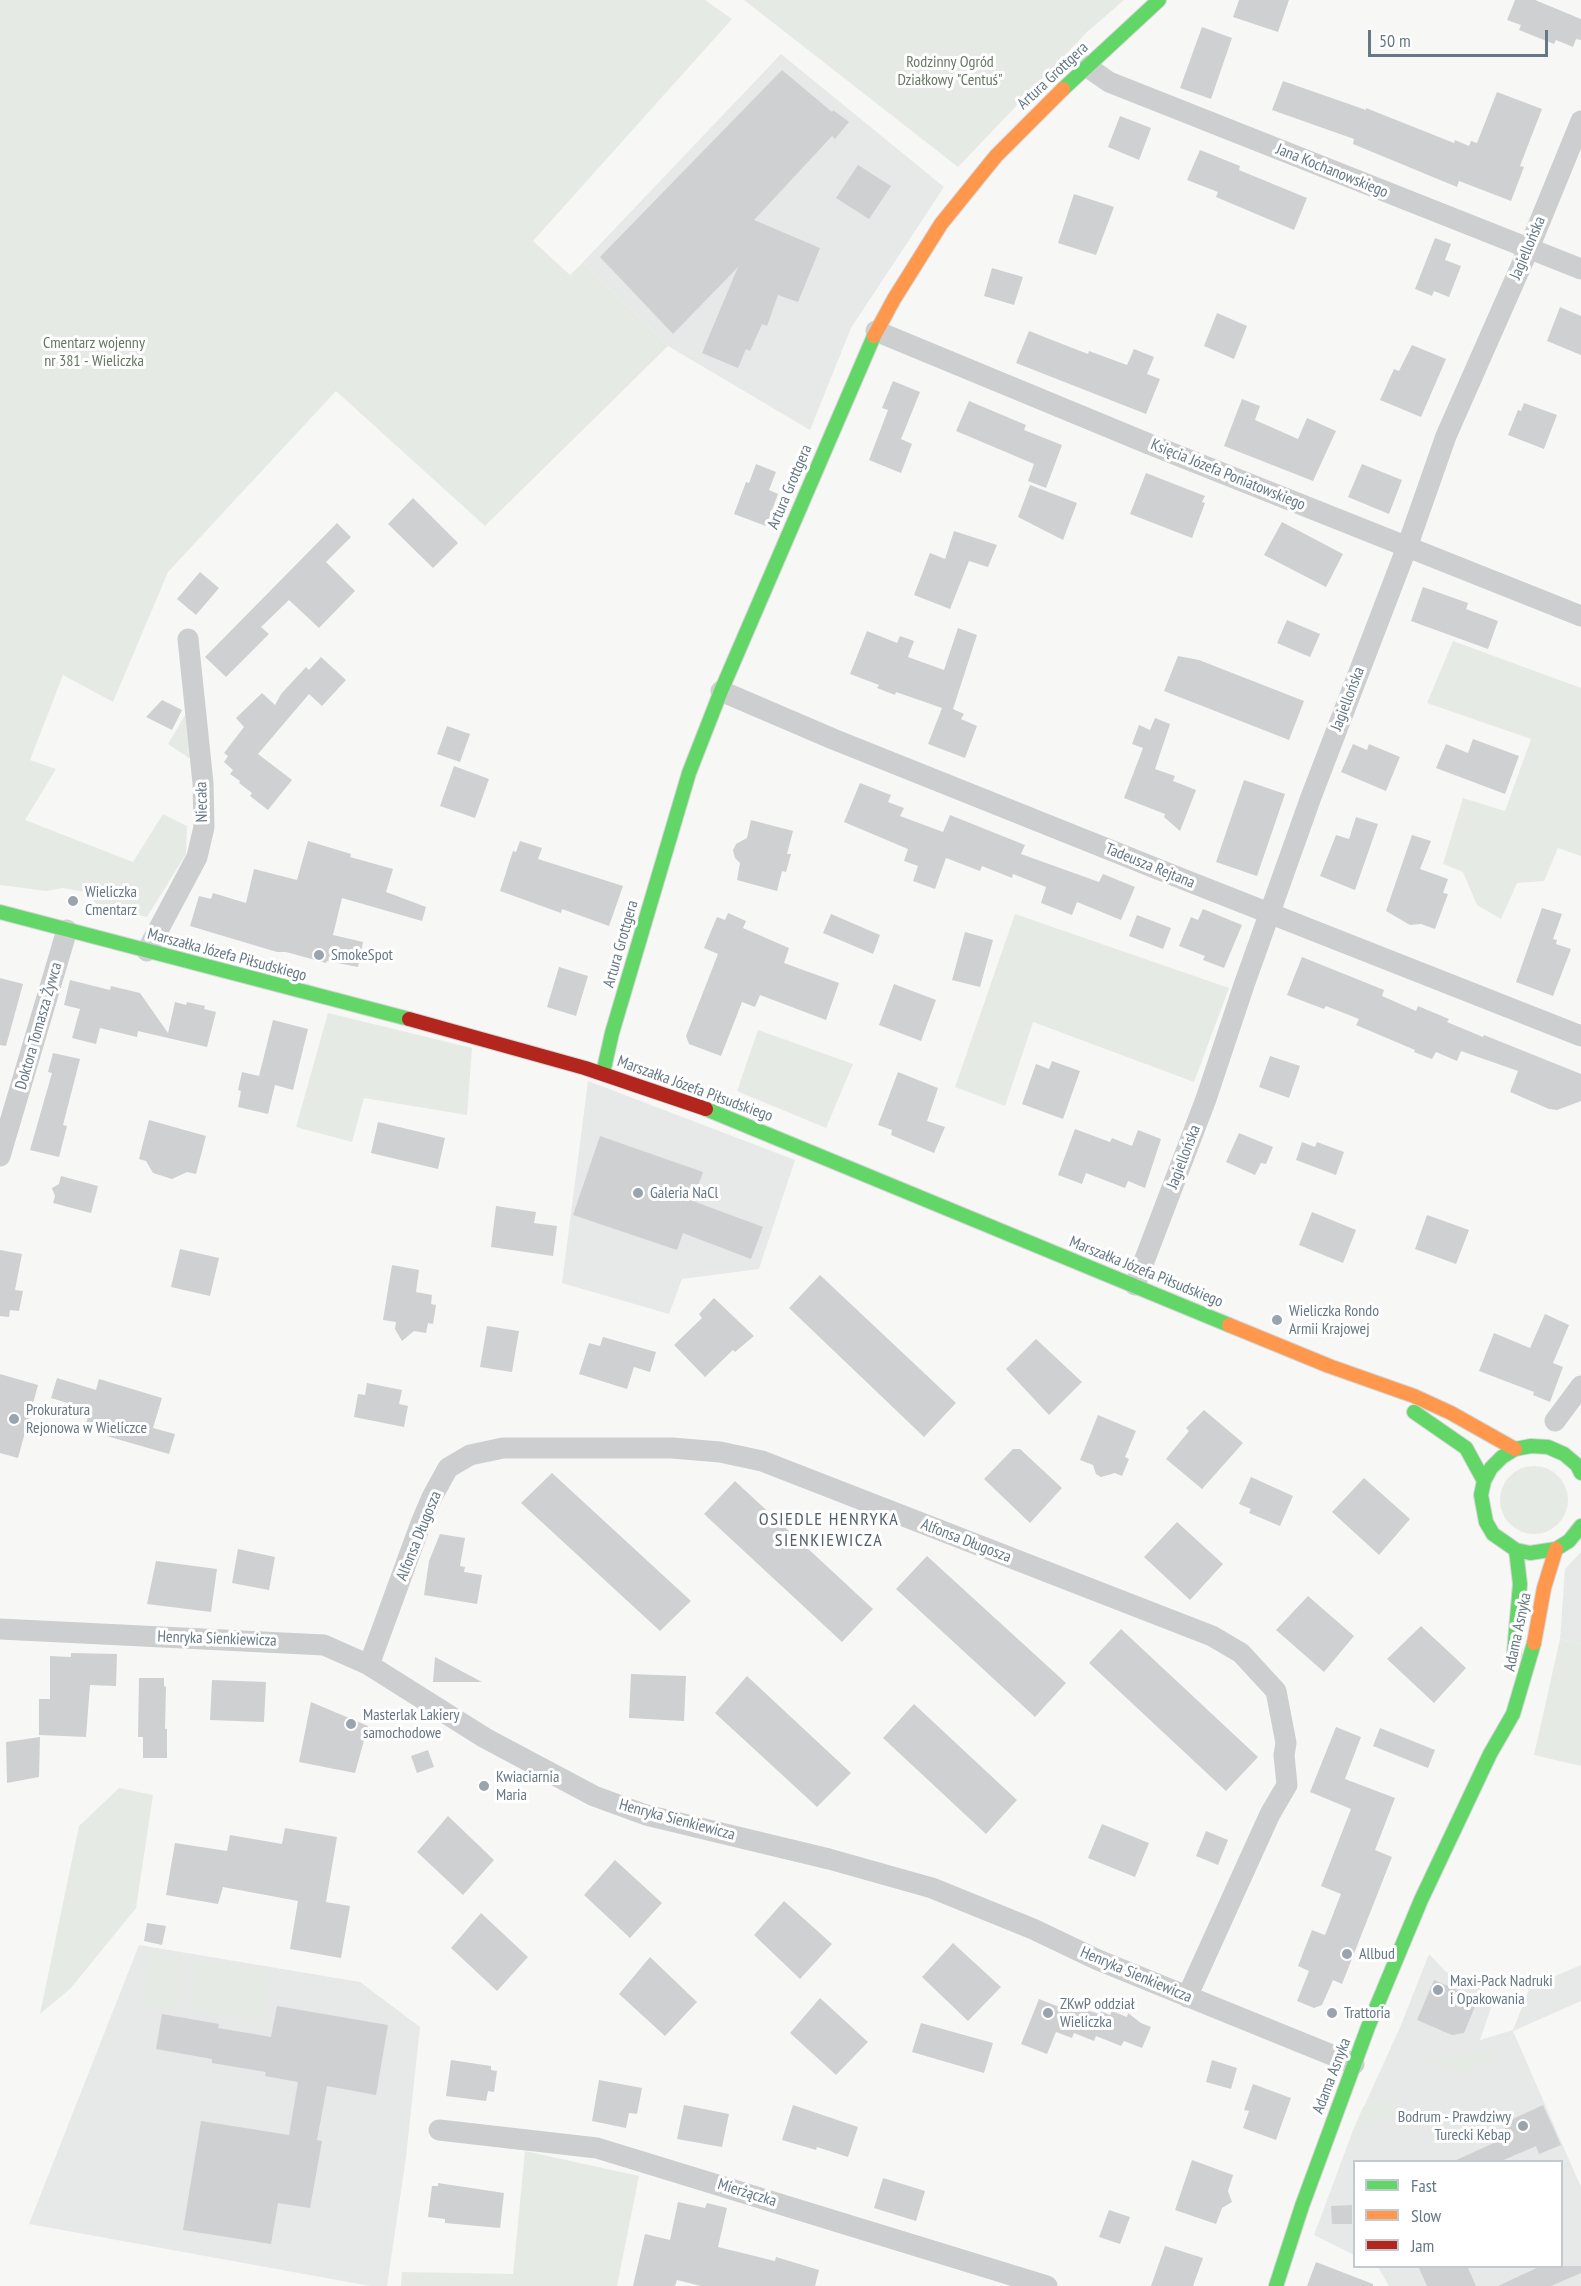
<!DOCTYPE html>
<meta charset="utf-8">
<style>
body{margin:0}
#map{position:relative;width:1581px;height:2286px;overflow:hidden;background:#f7f7f6;font-family:"PT Sans Narrow",sans-serif}
canvas{display:block}
.legend{position:absolute;left:1353px;top:2160px;width:210px;height:108px;box-sizing:border-box;background:#fff;border:2px solid #c2c9cf;margin:0;padding:8px 10px;list-style:none;font-size:18px;color:#667886}
.legend li{display:flex;align-items:center;gap:12px;height:30px}
.legend b{width:30px;border:2px solid #c2c9cf}
.scale{position:absolute;left:1368px;top:30px;width:180px;height:27px;box-sizing:border-box;border:3px solid #667886;border-top:0;padding-left:8px;font-size:18px;line-height:21px;white-space:nowrap;color:#667886;-webkit-text-stroke:4px #fff;paint-order:stroke}
</style>
<div id="map">
<canvas width="1581" height="2286"></canvas>
<ul class="legend">
<li><b style="height:8px;background:#63d668"></b>Fast</li>
<li><b style="height:8px;background:#ff974d"></b>Slow</li>
<li><b style="height:8px;background:#b3261e"></b>Jam</li>
</ul>
<div class="scale">50 m</div>
</div>
<script>
const context = document.querySelector('canvas').getContext('2d');
context.lineJoin = 'round';
function fillPath(path, color) {
  context.fillStyle = color;
  context.fill(path, 'evenodd');
}
function poly(rows) {
  const path = new Path2D();
  for (const r of rows) {
    if (r.length === 3) {
      path.moveTo(r[0] + r[2], r[1]);
      path.arc(r[0], r[1], r[2], 0, 2 * Math.PI);
      continue;
    }
    path.moveTo(r[0], r[1]);
    for (let i = 2; i < r.length; i += 2) path.lineTo(r[i], r[i + 1]);
  }
  return path;
}
function strokePath(path, color, width, dash) {
  context.strokeStyle = color;
  context.lineWidth = width;
  context.lineCap = dash ? 'butt' : 'round';
  context.setLineDash(dash || []);
  context.stroke(path);
}
function drawText(font, color, halo, rows, align = 'center') {
  context.font = font + ' "PT Sans Narrow",sans-serif';
  context.lineWidth = 6;
  context.setLineDash([]);
  context.textBaseline = 'middle';
  context.strokeStyle = halo;
  context.fillStyle = color;
  for (const [text, x, y, turn = 0] of rows) {
    context.save();
    context.translate(x, y);
    context.rotate((+turn || 0) * Math.PI / 180);
    context.textAlign = isNaN(turn) ? turn : align;
    if (halo) context.strokeText(text, 0, 0);
    context.fillText(text, 0, 0);
    context.restore();
  }
}
fillPath(poly([
 [781,54,944,187,851,328,810,430,668,346,583,262],
 [588,1081,795,1160,759,1269,682,1279,669,1314,562,1283],
 [1581,1552,1581,1644,1560,1639,1565,1569],
 [139,1945,360,1982,420,2027,406,2157,387,2286,370,2286,29,2224],
 [1429,1954,1446,1972,1472,1981,1493,2002,1480,2040,1513,2030,1530,1987,1581,1965,1581,2001,1513,2031,1581,2187,1581,2286,1389,2286,1378,2267,1562,2266,1562,2162,1354,2162,1354,2255,1314,2235,1352,2133,1401,2025]
]), '#e7e8e8');
fillPath(poly([
 [0,0,705,0,732,19,533,241,570,275,583,262,668,346,485,526,336,391,168,572,113,702,63,675,30,760,56,769,25,820,133,862,163,814,187,826,186,854,147,917,96,904,90,893,63,888,46,891,0,885],
 [744,0,1124,0,1087,32,958,167],
 [1453,641,1581,688,1581,856,1558,848,1544,881,1517,883,1501,919,1477,905,1463,872,1443,864,1463,798,1505,811,1531,739,1427,703],
 [188,710,192,760,168,744],
 [1015,914,1229,988,1194,1082,1033,1022,1005,1106,955,1087],
 [328,1013,472,1048,467,1115,364,1098,352,1142,296,1127],
 [758,1030,853,1064,826,1128,737,1091],
 [1534,1500,34],
 [1560,1639,1581,1644,1581,1766,1534,1755],
 [119,1788,153,1795,136,1908,71,1988,40,2014,79,1826],
 [150,1954,184,1958,176,2009,142,2004],
 [197,1960,270,1971,263,2022,190,2011],
 [1493,2049,1496,2056,1457,2076,1453,2069,1412,2063,1483,2052],
 [1385,2099,1397,2102,1399,2106,1396,2113,1352,2133,1363,2107],
 [525,2151,639,2176,617,2286,401,2286,402,2272,513,2274]
]), '#e6eae4');
fillPath(poly([
 [1239,0,1289,0,1278,32,1233,17],
 [1515,0,1535,0,1581,19,1581,40,1576,39,1573,47,1556,40,1554,44,1519,30,1521,25,1507,20],
 [1202,27,1232,38,1211,99,1180,88],
 [782,70,832,112,833,110,849,122,835,139,832,136,754,220,820,248,798,302,778,295,767,326,762,324,750,351,746,349,738,368,702,353,738,267,673,334,600,257],
 [1283,81,1366,110,1366,108,1454,143,1455,140,1469,146,1471,141,1477,143,1497,92,1542,109,1520,166,1524,167,1511,201,1459,181,1457,187,1353,144,1354,139,1272,110],
 [1120,116,1151,128,1139,160,1108,147],
 [1200,150,1240,166,1239,170,1307,198,1294,230,1216,197,1218,192,1187,180],
 [858,165,891,186,869,219,836,198],
 [1074,194,1114,207,1096,255,1058,243],
 [1435,238,1451,244,1445,260,1461,266,1449,297,1434,291,1432,296,1415,289],
 [992,268,1023,277,1014,305,984,296],
 [1560,307,1581,316,1581,355,1547,341],
 [1217,313,1247,326,1234,359,1204,346],
 [1029,331,1088,354,1089,351,1127,365,1134,349,1154,357,1147,374,1160,379,1146,414,1016,363],
 [1412,345,1446,359,1421,417,1380,400,1394,369,1399,371],
 [893,381,920,392,901,439,912,444,901,473,869,460,888,410,882,408],
 [1242,399,1260,406,1255,420,1298,439,1307,418,1336,431,1313,481,1224,446],
 [969,401,1026,425,1024,430,1062,445,1046,488,1028,481,1034,464,956,431],
 [1524,403,1557,415,1544,449,1508,435,1518,410,1521,411],
 [756,464,776,472,769,490,778,494,766,526,734,514,746,482,749,483],
 [1362,464,1402,480,1389,514,1348,497],
 [1146,473,1205,496,1202,502,1205,503,1192,538,1130,514],
 [1030,485,1077,503,1063,540,1018,517],
 [413,498,458,543,433,568,388,524],
 [1282,522,1343,554,1326,587,1264,555],
 [337,523,351,537,326,562,355,591,319,628,289,600,261,627,269,634,226,677,205,657],
 [954,531,997,545,988,567,969,561,950,609,914,595,930,553,945,559],
 [200,572,219,588,196,615,177,599],
 [1423,587,1468,603,1466,609,1498,621,1488,649,1411,621],
 [1287,620,1320,634,1310,657,1277,643],
 [958,628,977,635,953,709,964,714,961,719,977,726,965,758,928,744,942,708,896,692,895,695,877,688,879,685,850,674,867,631,897,643,900,636,914,641,908,657,944,670],
 [1178,656,1199,660,1304,701,1289,740,1164,691],
 [321,657,346,680,322,706,309,694,258,754,292,780,268,810,250,796,252,793,239,783,240,781,230,774,233,770,224,762,228,756,224,753,244,727,236,718,262,693,275,705,281,694,306,667,309,670],
 [162,700,182,710,172,730,146,717],
 [1155,718,1170,724,1155,769,1175,776,1173,781,1196,790,1180,831,1164,817,1165,814,1124,798,1143,748,1132,744,1139,725,1150,730],
 [447,726,470,734,460,762,437,754],
 [1473,739,1519,756,1505,794,1436,768,1446,744,1468,753],
 [1353,744,1367,750,1369,744,1400,757,1386,791,1341,772],
 [454,766,489,779,475,818,440,806],
 [1244,780,1285,794,1257,876,1216,862],
 [860,783,891,795,888,802,904,808,900,816,943,832,950,815,1025,845,1021,854,1099,882,1103,874,1135,887,1121,920,1077,902,1072,915,1041,903,1046,887,1013,874,1012,878,982,866,980,871,946,858,935,889,913,881,918,866,904,861,908,849,844,822],
 [1356,817,1378,824,1355,890,1320,876,1336,835,1349,839],
 [751,820,793,831,787,854,791,854,786,872,782,871,777,891,737,880,740,863,735,858,733,850,736,844,747,838],
 [1412,835,1431,841,1420,869,1448,879,1443,893,1448,894,1435,929,1421,924,1410,925,1386,911],
 [308,841,351,854,350,857,393,869,386,892,426,907,422,921,342,898,333,935,363,942,358,967,327,961,326,963,286,952,277,952,190,926,199,896,211,899,213,893,246,903,254,869,297,880],
 [520,841,542,848,538,859,623,886,609,926,562,909,561,913,500,891,513,851,516,852],
 [1542,908,1562,914,1553,939,1557,940,1556,944,1571,949,1553,996,1516,982],
 [1203,909,1242,925,1224,968,1203,960,1205,956,1179,946,1191,917,1198,920],
 [728,913,746,921,743,928,789,948,784,963,839,983,826,1020,760,995,755,1007,742,1002,721,1056,689,1044,686,1036,718,954,704,948,717,917,725,920],
 [831,914,880,935,873,954,823,933],
 [1137,915,1171,928,1163,949,1129,936],
 [965,932,993,940,980,987,952,980],
 [1302,957,1384,990,1382,996,1416,1011,1418,1006,1449,1019,1447,1022,1483,1037,1484,1035,1581,1074,1581,1101,1557,1110,1549,1109,1510,1092,1518,1071,1461,1051,1457,1061,1436,1052,1432,1059,1414,1052,1415,1050,1356,1025,1359,1019,1326,1006,1324,1009,1287,995],
 [559,967,588,976,576,1016,547,1007],
 [0,978,23,984,6,1046,0,1045],
 [70,980,110,990,111,986,140,993,168,1033,175,1002,186,1005,187,1002,205,1006,204,1009,216,1012,207,1047,138,1031,137,1037,100,1028,96,1044,72,1038,80,1009,64,1005],
 [894,984,936,1000,921,1041,879,1025],
 [273,1020,308,1029,293,1090,275,1085,268,1114,238,1107,241,1091,238,1090,242,1072,259,1076],
 [53,1053,80,1059,63,1125,67,1126,59,1157,30,1150,52,1073,48,1072],
 [1270,1056,1300,1066,1289,1098,1259,1087],
 [1052,1061,1080,1071,1063,1119,1022,1104,1036,1064,1049,1069],
 [898,1072,938,1088,927,1121,945,1127,934,1153,891,1135,892,1130,878,1125],
 [149,1120,206,1136,196,1174,187,1172,172,1179,153,1173,146,1161,139,1159],
 [378,1122,445,1138,438,1169,371,1153],
 [1075,1129,1110,1142,1112,1138,1132,1146,1138,1130,1161,1139,1145,1188,1128,1181,1125,1188,1086,1173,1082,1184,1058,1175],
 [1239,1133,1273,1147,1266,1164,1261,1163,1255,1175,1226,1162],
 [600,1136,703,1172,693,1201,763,1227,751,1259,683,1233,677,1250,573,1215],
 [1302,1142,1315,1147,1317,1142,1344,1152,1336,1175,1296,1160],
 [61,1176,98,1186,91,1213,53,1203,55,1196,52,1188,59,1184],
 [496,1206,536,1212,534,1223,557,1226,553,1256,491,1247],
 [1312,1212,1356,1230,1343,1263,1299,1245],
 [1427,1215,1469,1230,1456,1264,1415,1249],
 [180,1249,219,1258,210,1296,171,1287],
 [0,1250,22,1254,15,1290,23,1291,19,1311,10,1310,9,1317,0,1316],
 [392,1265,419,1270,416,1292,432,1295,431,1304,436,1305,433,1324,428,1323,426,1333,414,1331,402,1341,395,1329,396,1322,383,1320],
 [820,1275,956,1403,924,1437,789,1308],
 [714,1298,754,1336,735,1352,733,1350,705,1377,674,1345,702,1318,699,1314],
 [1545,1314,1569,1325,1553,1363,1563,1367,1550,1402,1533,1395,1534,1392,1479,1371,1494,1333,1530,1348],
 [487,1326,519,1331,512,1372,480,1367],
 [603,1337,656,1352,650,1372,634,1367,627,1389,579,1374,589,1343,600,1346],
 [1036,1339,1082,1382,1049,1415,1006,1369],
 [0,1374,38,1385,18,1458,0,1453],
 [57,1378,96,1390,99,1379,162,1398,153,1428,175,1434,169,1454,103,1435,104,1432,85,1427,90,1410,51,1398],
 [367,1383,402,1390,399,1404,408,1406,404,1427,354,1417,358,1394,365,1395],
 [1204,1410,1243,1443,1202,1489,1166,1459,1189,1431,1186,1428],
 [1098,1415,1136,1431,1125,1457,1129,1459,1122,1476,1115,1473,1101,1477,1096,1474,1093,1465,1080,1460],
 [1013,1449,1020,1449,1062,1488,1030,1523,984,1479],
 [552,1473,691,1601,660,1631,521,1503],
 [1251,1477,1293,1496,1280,1526,1249,1513,1251,1509,1239,1504],
 [1364,1478,1410,1519,1379,1555,1332,1512],
 [735,1481,873,1609,842,1642,704,1514],
 [1177,1522,1223,1564,1190,1600,1144,1557],
 [440,1534,465,1538,460,1566,465,1567,464,1572,482,1575,477,1604,424,1595,429,1561],
 [238,1549,275,1557,269,1590,232,1583],
 [927,1556,1066,1683,1035,1717,896,1589],
 [156,1561,217,1569,211,1612,147,1604],
 [1308,1596,1354,1636,1324,1672,1276,1630],
 [1421,1626,1466,1668,1434,1703,1387,1659],
 [1121,1629,1258,1757,1226,1791,1089,1663],
 [71,1653,117,1654,116,1686,90,1685,86,1737,39,1735,39,1699,50,1699,50,1656,71,1657],
 [435,1657,482,1682,433,1682],
 [631,1674,686,1676,684,1721,629,1718],
 [747,1676,851,1773,817,1807,715,1713],
 [139,1678,164,1678,164,1686,166,1687,165,1729,167,1729,167,1758,143,1758,143,1737,138,1737],
 [212,1680,266,1682,264,1722,210,1720],
 [311,1702,368,1726,355,1773,299,1762],
 [914,1704,1017,1800,986,1834,883,1738],
 [1336,1727,1361,1737,1345,1779,1395,1798,1375,1850,1392,1857,1342,1984,1333,1980,1322,2005,1314,2008,1297,2001,1309,1971,1298,1966,1312,1930,1325,1935,1341,1894,1321,1886,1351,1809,1310,1792],
 [1380,1728,1435,1750,1428,1768,1373,1746],
 [40,1737,39,1777,7,1783,6,1742],
 [428,1750,434,1767,417,1773,411,1756],
 [448,1816,494,1860,463,1895,417,1852],
 [1102,1824,1149,1843,1135,1877,1088,1858],
 [285,1828,337,1837,326,1902,350,1906,341,1958,290,1949,298,1901,223,1887,218,1904,166,1895,175,1843,227,1851,230,1835,282,1844],
 [1206,1831,1228,1840,1218,1865,1196,1856],
 [615,1860,662,1903,630,1938,584,1895],
 [784,1901,832,1944,800,1979,754,1935],
 [481,1913,528,1957,497,1991,451,1948],
 [147,1923,166,1926,162,1945,144,1941],
 [953,1943,1001,1987,968,2021,922,1977],
 [650,1957,697,2002,665,2036,619,1994],
 [1434,1980,1478,1999,1464,2033,1452,2035,1417,2020],
 [820,1998,868,2042,836,2075,790,2033],
 [1039,1999,1067,2010,1068,2007,1075,2007,1100,2014,1101,2011,1110,2015,1112,2011,1127,2017,1128,2013,1141,2023,1151,2027,1142,2048,1124,2041,1121,2046,1096,2036,1094,2041,1074,2033,1072,2038,1056,2032,1047,2054,1021,2044],
 [277,2006,388,2025,376,2095,327,2086,317,2140,322,2141,310,2208,278,2203,271,2244,183,2230,201,2121,289,2135,298,2082,265,2076,266,2072,212,2063,212,2059,156,2049,162,2014,219,2024,218,2028,271,2037],
 [921,2023,993,2043,984,2073,912,2052],
 [451,2060,491,2066,491,2070,497,2071,494,2092,488,2091,486,2101,446,2096],
 [1212,2060,1237,2068,1231,2089,1206,2082],
 [599,2080,642,2088,637,2114,629,2113,626,2128,592,2121],
 [1253,2084,1291,2098,1276,2140,1243,2128,1249,2111,1244,2110],
 [684,2105,729,2114,722,2147,677,2139],
 [793,2105,858,2127,848,2157,817,2147,816,2150,782,2140],
 [1543,2105,1561,2145,1539,2154,1536,2146,1499,2162,1452,2162,1507,2137,1504,2123],
 [1192,2160,1233,2175,1228,2191,1232,2202,1222,2208,1216,2224,1175,2210],
 [883,2178,925,2191,916,2221,874,2208],
 [438,2183,504,2193,500,2228,445,2223,445,2219,428,2217,432,2186,438,2186],
 [678,2202,705,2208,707,2203,727,2208,718,2247,775,2261,776,2257,819,2270,815,2286,701,2286,677,2280,675,2286,633,2286,645,2234,670,2240],
 [1352,2205,1352,2224,1332,2224,1331,2206],
 [1109,2210,1130,2217,1120,2244,1099,2237],
 [1165,2246,1203,2258,1193,2286,1151,2286],
 [1316,2262,1373,2284,1373,2286,1307,2286],
 [1418,2266,1467,2266,1476,2286,1427,2286],
 [1541,2266,1581,2266,1581,2273,1551,2286,1498,2286]
]), '#cfd0d1');
const fast = poly([
 [1063,89,1159,0],
 [0,912,409,1019],
 [603,1073,612,1033,689,773,721,691,874,336],
 [706,1109,1229,1325],
 [1414,1412,1466,1448,1484,1481],
 [1581,1473,1577,1465,1564,1454,1548,1447,1531,1446,1515,1449,1502,1457,1491,1468,1484,1481,1481,1495,1486,1522,1493,1534,1516,1550,1530,1553,1556,1549,1569,1541,1581,1526],
 [1514,1653,1520,1584,1516,1550],
 [1276,2286,1302,2206,1368,2027,1421,1900,1490,1754,1513,1714,1534,1643]
]);
const slow = poly([
 [874,336,894,299,941,224,996,156,1063,89],
 [1229,1325,1329,1366,1414,1396,1451,1413,1515,1449],
 [1534,1643,1544,1588,1556,1549]
]);
const jam = poly([
 [409,1019,585,1068,706,1109]
]);
strokePath(fast, '#d4d5d6', 16);
strokePath(slow, '#d4d5d6', 16);
strokePath(jam, '#d4d5d6', 16);
strokePath(poly([
 [1086,66,1109,82,1581,269],
 [876,331,1149,444,1581,616],
 [721,691,833,739,1175,876,1581,1036],
 [147,951,197,857,204,827,203,783,188,639],
 [0,1156,67,930],
 [1135,1285,1206,1099,1244,985,1311,797,1407,547,1446,436,1529,248,1581,121],
 [1555,1421,1581,1386],
 [0,1629,324,1645,369,1665,485,1738,594,1796,646,1815,829,1859,932,1888,1033,1929,1098,1960,1354,2064],
 [369,1665,421,1523,432,1497,448,1468,470,1455,503,1448,672,1448,720,1452,762,1461,1212,1636,1241,1653,1276,1691,1286,1743,1284,1755,1287,1785,1270,1814,1187,1997],
 [439,2130,597,2148,1047,2286]
]), '#cccecf', 21);
strokePath(fast, '#63d668', 14);
strokePath(slow, '#ff974d', 14);
strokePath(jam, '#b3261e', 14);
for (const [x, y, r, color] of [
 [73,901,6,"#99a4ad"],
 [319,955,6,"#99a4ad"],
 [638,1193,6,"#99a4ad"],
 [1277,1320,6,"#99a4ad"],
 [14,1419,6,"#99a4ad"],
 [351,1724,6,"#99a4ad"],
 [484,1786,6,"#99a4ad"],
 [1347,1954,6,"#99a4ad"],
 [1438,1990,6,"#99a4ad"],
 [1048,2013,6,"#99a4ad"],
 [1332,2013,6,"#99a4ad"],
 [1523,2126,6,"#99a4ad"]
]) {
  const dot = new Path2D();
  dot.arc(x, y, r, 0, 2 * Math.PI);
  context.fillStyle = color;
  context.fill(dot);
  strokePath(dot, '#fff', 2);
}
drawText('16px', '#667861', '#fff', [
 ["Rodzinny Ogród",950,62],
 ["Działkowy \"Centuś\"",950,80],
 ["Cmentarz wojenny",94,343],
 ["nr 381 - Wieliczka",94,361]
]);
drawText('16px', '#667886', '#fff', [
 ["Artura Grottgera",1053,76,-43],
 ["Jana Kochanowskiego",1332,171,22],
 ["Jagiellońska",1528,248,-67],
 ["Księcia Józefa Poniatowskiego",1228,475,22],
 ["Artura Grottgera",790,487,-67],
 ["Jagiellońska",1348,699,-69],
 ["Niecała",202,802,-91],
 ["Tadeusza Rejtana",1150,866,22],
 ["Artura Grottgera",621,944,-74],
 ["Marszałka Józefa Piłsudskiego",227,955,15],
 ["Doktora Tomasza Żywca",39,1026,-74],
 ["Marszałka Józefa Piłsudskiego",695,1089,20],
 ["Jagiellońska",1184,1157,-69],
 ["Marszałka Józefa Piłsudskiego",1146,1272,22],
 ["Alfonsa Długosza",419,1536,-68],
 ["Alfonsa Długosza",966,1541,21],
 ["Adama Asnyka",1518,1632,-78],
 ["Henryka Sienkiewicza",217,1639,2],
 ["Henryka Sienkiewicza",677,1820,15],
 ["Henryka Sienkiewicza",1136,1975,23],
 ["Adama Asnyka",1332,2076,-69],
 ["Mierżączka",747,2193,17]
]);
drawText('16px', '#667886', '#fff', [
 ["Wieliczka",85,892],
 ["Cmentarz",85,910],
 ["SmokeSpot",331,955],
 ["Galeria NaCl",650,1193],
 ["Wieliczka Rondo",1289,1311],
 ["Armii Krajowej",1289,1329],
 ["Prokuratura",26,1410],
 ["Rejonowa w Wieliczce",26,1428],
 ["Masterlak Lakiery",363,1715],
 ["samochodowe",363,1733],
 ["Kwiaciarnia",496,1777],
 ["Maria",496,1795],
 ["Allbud",1359,1954],
 ["Maxi-Pack Nadruki",1450,1981],
 ["i Opakowania",1450,1999],
 ["ZKwP oddział",1060,2004],
 ["Wieliczka",1060,2022],
 ["Trattoria",1344,2013],
 ["Bodrum - Prawdziwy",1511,2117,"right"],
 ["Turecki Kebap",1511,2135,"right"]
], 'left');
context.letterSpacing = '1.5px';
drawText('18px', '#54616b', '#fff', [
 ["OSIEDLE HENRYKA",829,1520],
 ["SIENKIEWICZA",829,1541]
]);
context.letterSpacing = '0px';
</script>
